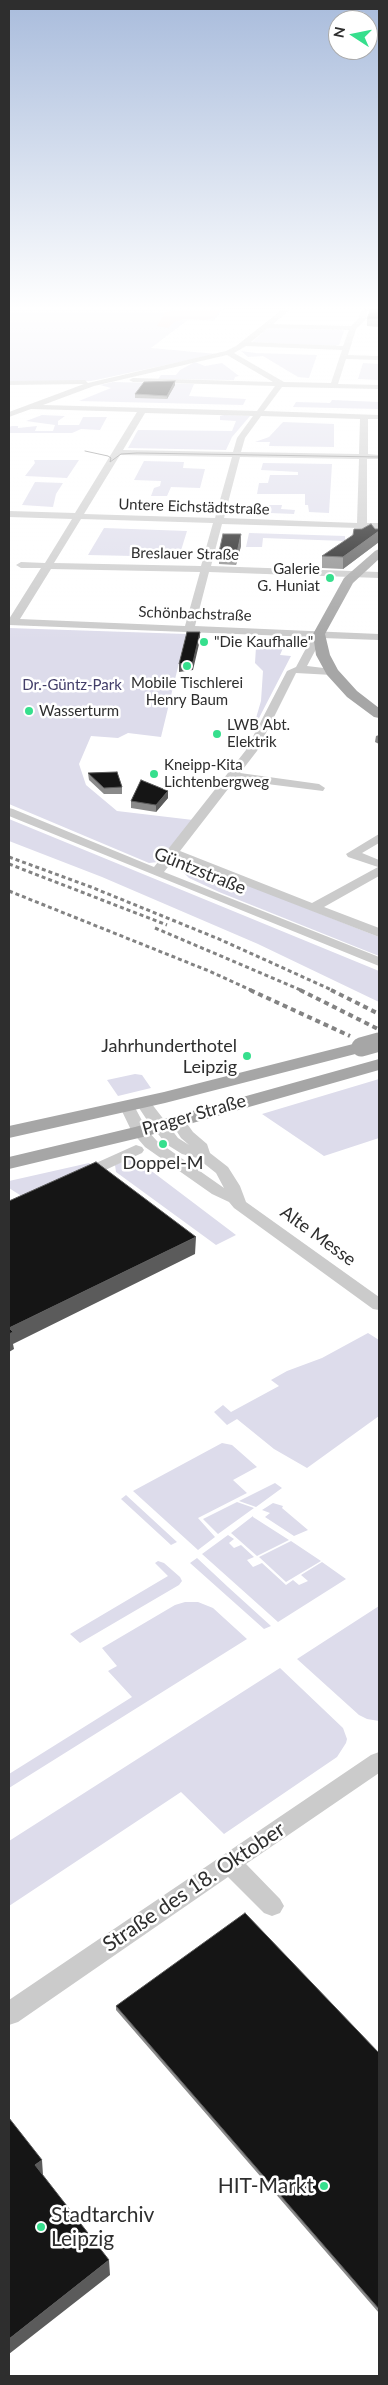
<!DOCTYPE html>
<meta charset="utf-8">
<style>
body{margin:0}
#map{position:relative;width:388px;height:2385px;overflow:hidden;background:#fff;font-family:Lato,sans-serif}
canvas{display:block}
.frame{position:absolute;inset:0;border:10px solid #2e2e2e;pointer-events:none}
.north{position:absolute;left:328px;top:10px;width:50px;height:50px;box-sizing:border-box;background:#fff;border:1px solid #ababab;border-radius:50%;rotate:281deg;font-size:14px;font-weight:700;line-height:20px;text-align:center;color:#2e2e2e}
.north::after{content:'';display:block;margin:auto;width:18px;height:22px;background:#36df8d;clip-path:polygon(50% 0,100% 100%,50% 72%,0 100%)}
</style>
<div id="map">
<canvas width="388" height="2385"></canvas>
<div class="frame"></div>
<div class="north">N</div>
</div>
<script>
const context = document.querySelector('canvas').getContext('2d');
context.lineJoin = 'round';
function fillPath(path, color) {
  context.fillStyle = color;
  context.fill(path, 'evenodd');
}
function poly(rows) {
  const path = new Path2D();
  for (const r of rows) {
    path.moveTo(r[0], r[1]);
    for (let i = 2; i < r.length; i += 2) path.lineTo(r[i], r[i + 1]);
  }
  return path;
}
function strokePath(path, color, width, dash) {
  context.strokeStyle = color;
  context.lineWidth = width;
  context.lineCap = dash ? 'butt' : 'round';
  context.setLineDash(dash || []);
  context.stroke(path);
}
function drawText(font, color, halo, rows, align = 'center') {
  context.font = font + ' Lato,sans-serif';
  context.lineWidth = 5;
  context.setLineDash([]);
  context.textBaseline = 'middle';
  context.strokeStyle = halo;
  context.fillStyle = color;
  for (const [text, x, y, turn = 0] of rows) {
    context.save();
    context.translate(x, y);
    context.rotate((+turn || 0) * Math.PI / 180);
    context.textAlign = isNaN(turn) ? turn : align;
    if (halo) context.strokeText(text, 0, 0);
    context.fillText(text, 0, 0);
    context.restore();
  }
}
fillPath(poly([
 [9,308,225,308,213,321,189,319,151,348,217,354,91,381,9,382],
 [268,328,339,330,344,331,339,345,335,346,252,342],
 [241,351,256,353,317,355,309,378,298,377,263,356,248,357],
 [195,362,205,366,222,363,239,376,235,377,234,380,158,379,161,375,176,375,180,370],
 [363,363,379,364,379,380,358,379],
 [113,382,194,384,189,396,246,399,243,405,79,401,111,388,100,385],
 [332,400,379,402,379,409,293,407,296,402,330,403],
 [42,415,65,416,58,421,58,425,79,425,83,417,107,417,100,430,81,429,72,433,9,433,9,427,12,426,18,426,18,428,37,426,35,431,53,431,55,425,26,421],
 [224,415,250,416,232,437,226,450,128,448,138,430,232,431,236,421,220,420,220,416],
 [283,422,334,424,334,447,269,446,270,442,255,442,269,437],
 [34,460,79,460,67,478,25,476,35,463],
 [144,461,184,462,183,468,205,469,200,488,171,487,167,496,151,496,154,488,160,486,161,481,134,480],
 [263,463,332,464,329,513,309,512,308,505,305,505,305,494,257,494,259,483,268,483,270,475,298,475,298,472,261,470],
 [35,482,63,483,56,494,53,507,22,505],
 [262,505,282,505,281,509,295,510,294,514,246,512,246,510,255,509],
 [104,528,187,531,179,557,88,555],
 [249,533,345,536,345,541,263,538,262,547,246,547],
 [9,628,186,634,161,737,128,733,118,738,91,736,79,764,86,785,117,811,193,820,158,862,149,863,9,804],
 [256,647,283,648,280,655,291,656,259,718,256,718,261,701,263,671,255,663],
 [9,819,379,971,379,1002,258,944,102,877,9,841],
 [197,865,379,937,379,956,219,892,189,878,183,872,185,868],
 [135,1074,142,1075,151,1088,118,1096,107,1080],
 [379,1079,379,1138,324,1156,262,1114],
 [133,1157,236,1235,216,1245,116,1172,115,1165],
 [89,1163,92,1166,23,1197,9,1188,9,1181],
 [368,1333,379,1340,379,1416,307,1468,274,1449,237,1419,227,1425,214,1412,223,1405,231,1412,279,1386,271,1380,287,1371,322,1358],
 [222,1443,232,1445,257,1467,233,1480,247,1493,198,1518,215,1537,198,1550,133,1491],
 [275,1483,282,1488,256,1507,239,1501],
 [126,1495,177,1542,171,1545,121,1499],
 [237,1502,254,1508,218,1534,203,1519],
 [273,1503,283,1506,282,1508,308,1530,294,1536,265,1517,270,1513,262,1510],
 [253,1516,253,1517,289,1540,257,1556,231,1533],
 [228,1535,234,1539,229,1543,234,1548,241,1545,254,1557,247,1560,253,1567,262,1563,286,1585,293,1580,299,1585,308,1581,301,1575,322,1562,346,1579,278,1622,202,1554],
 [291,1541,321,1561,286,1582,259,1557],
 [197,1558,228,1587,271,1626,264,1629,190,1563],
 [158,1561,164,1563,180,1577,182,1581,179,1585,80,1643,70,1634,168,1576,155,1563],
 [185,1602,198,1602,213,1608,247,1639,9,1788,9,1774,132,1697,108,1671,117,1666,102,1648,175,1605],
 [379,1606,379,1721,367,1719,359,1715,297,1659],
 [280,1668,343,1728,347,1739,346,1743,337,1757,224,1834,181,1792,9,1906,9,1841]
]), '#dddceb');
fillPath(poly([
 [184,309,214,309,221,311,213,318,205,320,184,319,174,322,168,328,157,326,165,312]
]), '#eac9ca');
fillPath(poly([
 [284,308,368,308,366,319,356,329,348,355,379,356,379,360,346,359,338,384,379,385,379,389,282,387,264,411,379,415,379,419,368,419,368,454,379,455,379,459,367,459,367,523,379,523,379,529,372,531,359,528,222,524,211,566,379,572,379,578,209,572,195,626,379,634,379,640,322,638,307,666,332,669,337,672,332,675,296,673,257,751,240,773,319,784,325,788,323,791,235,780,180,851,312,903,378,867,348,857,346,854,379,834,379,843,362,853,379,860,379,876,324,907,379,928,379,937,175,858,164,872,379,957,379,966,9,816,9,808,13,809,154,867,246,750,287,671,296,667,312,637,9,625,9,619,41,568,21,568,16,565,21,562,45,563,72,519,9,517,9,511,75,513,137,412,31,409,9,417,9,412,84,384,9,385,9,381,85,380,88,383,226,351,236,346,284,308],
 [290,310,361,310,359,318,351,326,273,324,290,310],
 [268,328,349,330,343,346,251,342,268,328],
 [246,346,342,350,331,383,284,382,234,353,246,346],
 [227,355,273,382,133,378,129,380,133,382,275,386,257,411,43,405,94,386,227,355],
 [145,413,253,416,237,438,233,452,123,450,145,413],
 [261,416,360,419,359,454,241,452,245,438,261,416],
 [120,455,232,457,215,518,84,514,120,455],
 [240,457,359,459,357,523,224,518,240,457],
 [81,519,213,523,201,566,54,563,81,519],
 [51,569,200,572,185,626,20,619,51,569],
 [143,1097,148,1099,178,1138,189,1145,181,1138,170,1121,173,1118,183,1118,193,1132,207,1144,210,1153,228,1167,240,1186,246,1202,379,1297,379,1310,373,1309,234,1208,229,1202,212,1194,145,1147,132,1132,119,1105,122,1102,132,1102,147,1130,157,1141,224,1188,216,1173,197,1158,182,1154,166,1144,147,1120,135,1102,143,1097],
 [136,1145,142,1147,144,1150,142,1153,88,1178,82,1180,76,1178,74,1175,76,1172,136,1145],
 [379,1752,379,1773,246,1864,280,1899,284,1906,280,1913,272,1916,264,1913,228,1877,18,2022,9,2025,9,2000,371,1755,379,1752]
]), '#cbcbcb');
fillPath(poly([
 [361,308,379,308,379,310,365,311,361,308],
 [379,549,379,559,353,583,325,634,330,655,338,670,357,691,379,708,379,718,374,717,347,697,327,675,316,655,313,634,344,578,375,551,379,549],
 [361,1042,367,1043,370,1047,367,1051,165,1103,9,1138,9,1126,164,1092,361,1042],
 [379,1059,379,1070,147,1136,9,1169,9,1157,135,1127,379,1059]
]), '#a6a6a6');
strokePath(poly([
 [85,451,108,456,111,458,110,462,121,454,137,453,379,457]
]), '#838383', 1);
strokePath(poly([
 [9,857,91,887,219,939,334,991],
 [9,864,167,925],
 [9,891,209,971,253,991],
 [155,928,303,991]
]), '#838383', 3, [4, 3]);
strokePath(poly([
 [250,990,350,1036],
 [300,990,378,1029],
 [331,990,379,1014]
]), '#838383', 4, [5, 4]);
strokePath(poly([
 [361,1047,379,1042]
]), '#a6a6a6', 19);
fillPath(poly([
 [379,308,379,327,367,326,367,319],
 [175,381,175,385,167,399,135,398,135,394],
 [375,529,379,529,379,542,343,569,322,568,322,556],
 [241,534,241,546,236,565,219,564,219,552],
 [379,735,379,744,375,742,376,736],
 [88,773,122,787,122,794,104,794,89,780],
 [168,798,156,812,131,808,131,801],
 [116,2006,379,2053,379,2313,116,2010]
]), '#8a8a8a');
fillPath(poly([
 [175,381,175,385,167,399,167,396],
 [379,531,379,542,343,569,343,557],
 [241,534,241,546,236,565,237,553],
 [200,632,200,640,193,670,179,672,179,664],
 [168,791,168,798,156,812,156,805],
 [196,1237,195,1254,13,1344,14,1349,9,1352,9,1328],
 [42,2160,43,2175,36,2180,35,2165],
 [109,2260,110,2275,9,2354,9,2339]
]), '#5b5b5b');
const building = poly([
 [371,308,379,308,379,319,367,319,371,308],
 [175,381,167,396,135,394,144,382,175,381],
 [371,524,375,529,379,529,379,531,343,557,322,556,353,535,354,529,362,529,371,524],
 [223,534,241,534,237,553,219,552,223,534],
 [187,632,200,632,193,662,179,664,187,632],
 [117,772,122,787,104,788,88,773,117,772],
 [141,780,168,791,156,805,131,801,141,780],
 [96,1162,196,1237,9,1328,9,1201,96,1162],
 [9,1328,13,1332,9,1334,9,1328],
 [245,1913,379,2053,379,2309,116,2006,245,1913],
 [9,2118,42,2160,35,2165,109,2260,9,2339,9,2118]
]);
fillPath(building, '#151515');
strokePath(building, '#5b5b5b', 1);
const sky = context.createLinearGradient(0, 0, 0, 642);
sky.addColorStop(0, '#a9bcdc');
sky.addColorStop(0.48, '#fff');
sky.addColorStop(1, '#ffffff00');
context.fillStyle = sky;
context.fillRect(0, 0, 388, 642);
for (const [x, y, r, color] of [
 [330,578,5,"#36df8d"],
 [204,642,5,"#36df8d"],
 [187,666,5,"#36df8d"],
 [29,711,5,"#36df8d"],
 [217,734,5,"#36df8d"],
 [154,774,5,"#36df8d"],
 [247,1056,5,"#36df8d"],
 [163,1144,5,"#36df8d"],
 [324,2186,5,"#36df8d"],
 [41,2227,5,"#36df8d"]
]) {
  const dot = new Path2D();
  dot.arc(x, y, r, 0, 2 * Math.PI);
  context.fillStyle = color;
  context.fill(dot);
  strokePath(dot, '#fff', 2);
}
drawText('15px', '#2e2e2e', '#fff', [
 ["Untere Eichstädtstraße",194,507,2],
 ["Breslauer Straße",185,554,1],
 ["Schönbachstraße",195,614,2]
]);
drawText('15px', '#2e2e2e', '#fff', [
 ["Galerie",320,569,"right"],
 ["G. Huniat",320,586,"right"],
 ["\"Die Kaufhalle\"",214,642],
 ["Mobile Tischlerei",187,683,"center"],
 ["Henry Baum",187,700,"center"],
 ["Wasserturm",39,711],
 ["LWB Abt.",227,725],
 ["Elektrik",227,742],
 ["Kneipp-Kita",164,765],
 ["Lichtenbergweg",164,782]
], 'left');
drawText('15px', '#423d68', '#fff', [
 ["Dr.-Güntz-Park",72,685]
]);
drawText('18px', '#2e2e2e', '#fff', [
 ["Güntzstraße",200,871,22],
 ["Prager Straße",194,1115,-16],
 ["Alte Messe",318,1236,36]
]);
drawText('18px', '#2e2e2e', '#fff', [
 ["Jahrhunderthotel",237,1046],
 ["Leipzig",237,1067],
 ["Doppel-M",163,1163,"center"]
], 'right');
drawText('21px', '#2e2e2e', '#fff', [
 ["Straße des 18. Oktober",194,1887,-34]
]);
drawText('21px', '#2e2e2e', '#fff', [
 ["HIT-Markt",314,2186],
 ["Stadtarchiv",51,2215,"left"],
 ["Leipzig",51,2239,"left"]
], 'right');
</script>
